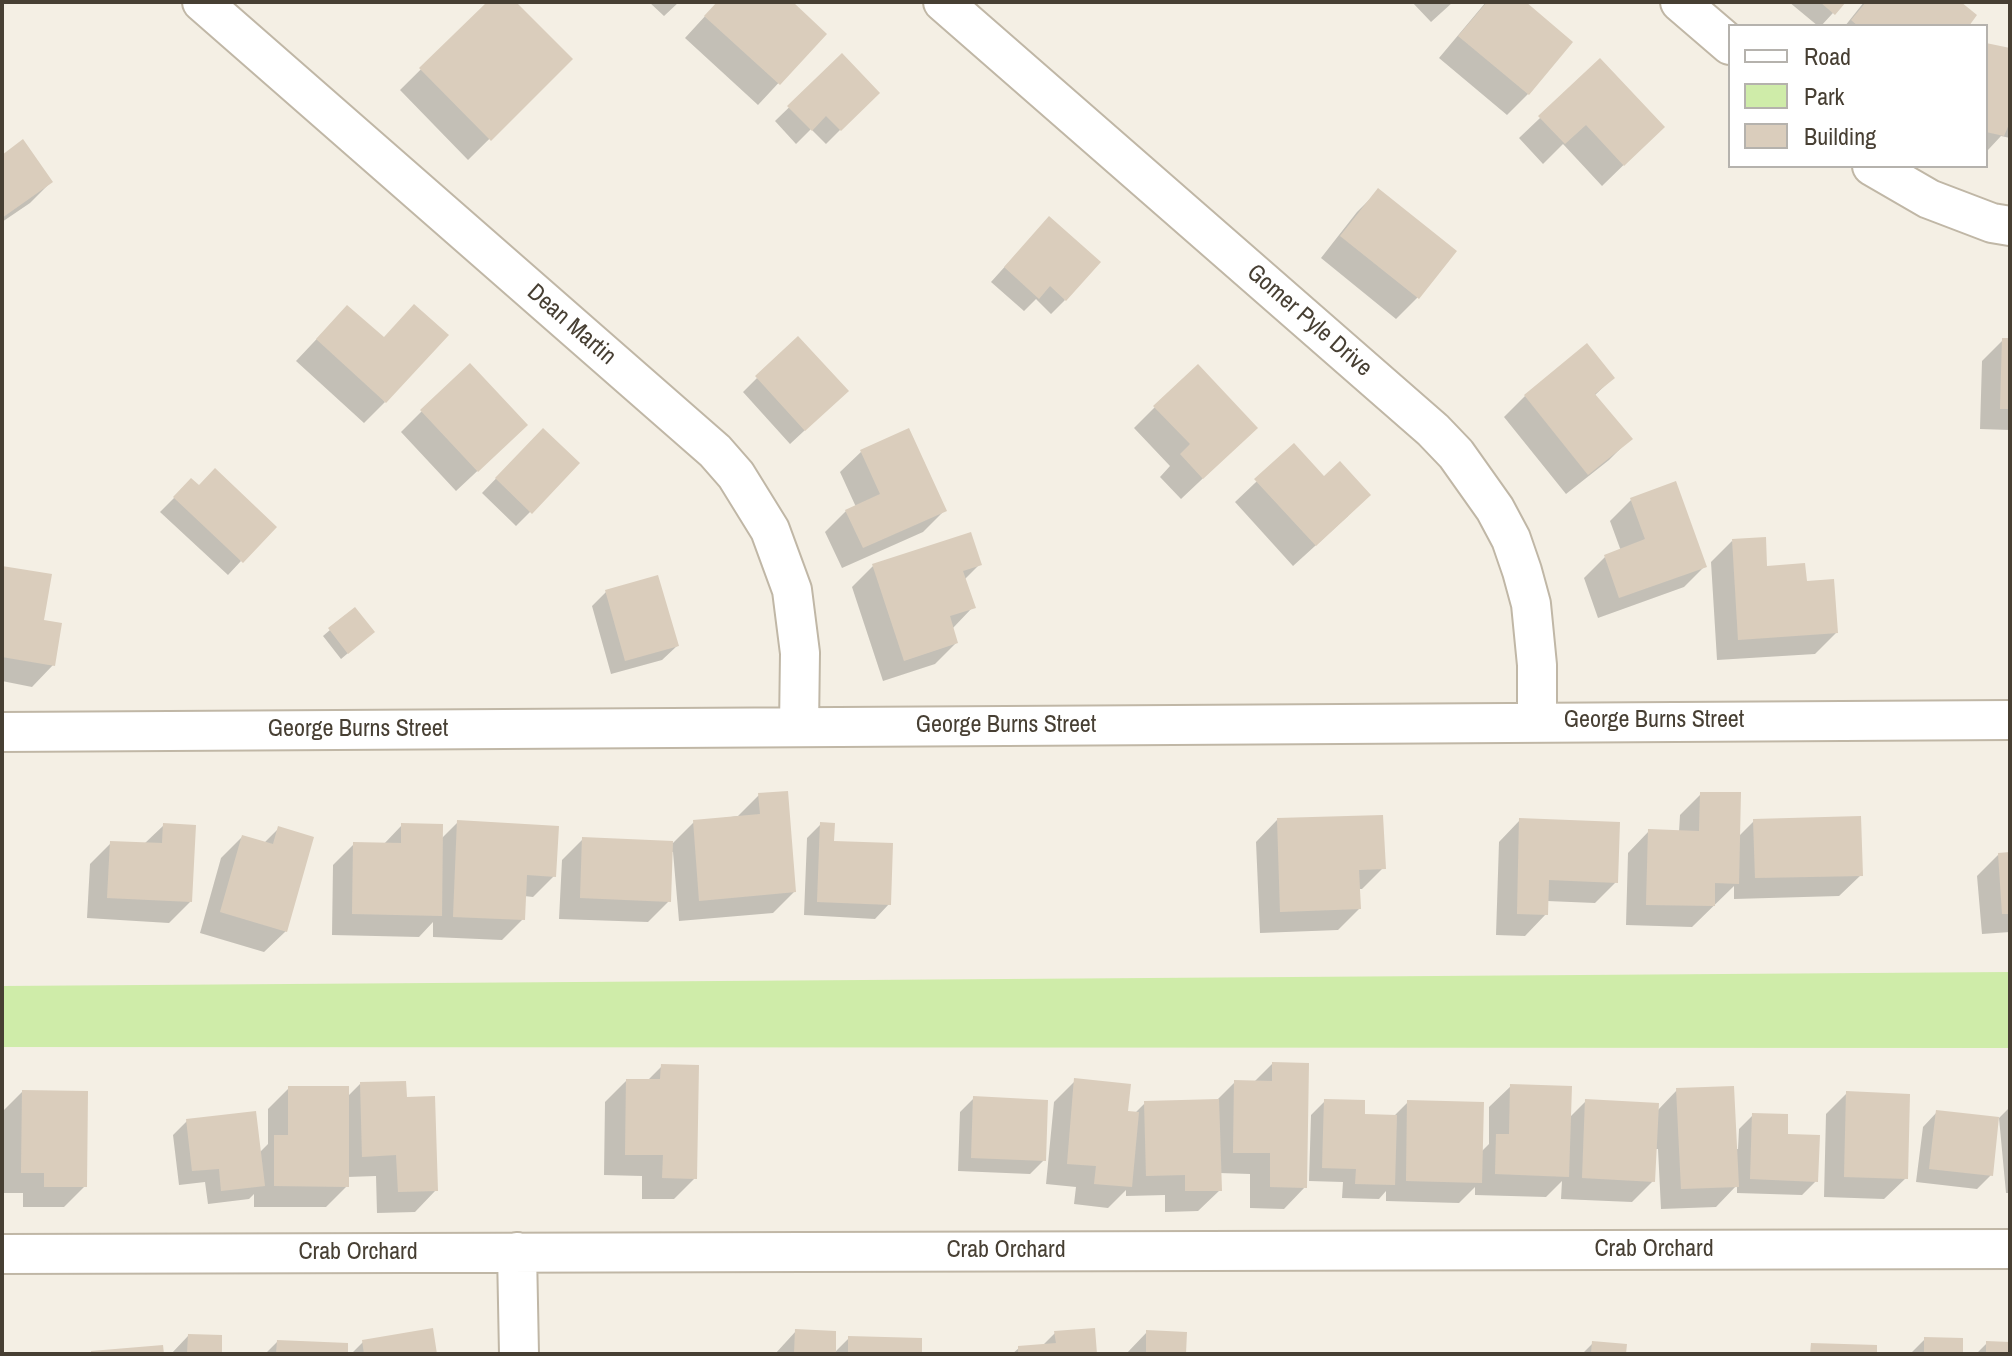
<!DOCTYPE html>
<style>
body{margin:0}
#map{position:relative;width:2012px;height:1356px;overflow:hidden;background:#f4efe4;font-family:"Archivo Narrow",sans-serif}
canvas{display:block}
.frame{position:absolute;inset:0;border:4px solid #473f33;pointer-events:none}
.legend{position:absolute;left:1728px;top:24px;width:260px;height:144px;box-sizing:border-box;background:#fff;border:2px solid #b5b2ad;margin:0;padding:10px 14px;list-style:none;font-size:24px;color:#473f33}
.legend li{display:flex;align-items:center;gap:16px;height:40px}
.legend b{width:40px;border:2px solid #b5b2ad}
</style>
<div id="map">
<canvas width="2012" height="1356"></canvas>
<div class="frame"></div>
<ul class="legend">
<li><b style="height:10px;background:#fff"></b>Road</li>
<li><b style="height:22px;background:#cfeca9"></b>Park</li>
<li><b style="height:22px;background:#dacdbc"></b>Building</li>
</ul>
</div>
<script>
const context = document.querySelector('canvas').getContext('2d');
context.lineJoin = 'round';
function fillPath(path, color) {
  context.fillStyle = color;
  context.fill(path, 'evenodd');
}
function poly(rows) {
  const path = new Path2D();
  for (const r of rows) {
    path.moveTo(r[0], r[1]);
    for (let i = 2; i < r.length; i += 2) path.lineTo(r[i], r[i + 1]);
  }
  return path;
}
function strokePath(path, color, width, dash) {
  context.strokeStyle = color;
  context.lineWidth = width;
  context.lineCap = dash ? 'butt' : 'round';
  context.setLineDash(dash || []);
  context.stroke(path);
}
function drawText(font, color, halo, rows, align = 'center') {
  context.font = font + ' "Archivo Narrow",sans-serif';
  context.lineWidth = 6;
  context.setLineDash([]);
  context.textBaseline = 'middle';
  context.strokeStyle = halo;
  context.fillStyle = color;
  for (const [text, x, y, turn = 0] of rows) {
    context.save();
    context.translate(x, y);
    context.rotate((+turn || 0) * Math.PI / 180);
    context.textAlign = isNaN(turn) ? turn : align;
    if (halo) context.strokeText(text, 0, 0);
    context.fillText(text, 0, 0);
    context.restore();
  }
}
fillPath(poly([
 [2010,972,2010,1048,2,1047,2,986]
]), '#cfeca9');
fillPath(poly([
 [489,2,513,2,570,59,468,160,400,90],
 [649,2,679,2,664,16],
 [718,2,790,2,824,34,758,105,685,38],
 [1412,2,1453,2,1431,22],
 [1486,2,1523,2,1528,94,1507,115,1439,58],
 [1789,2,1843,2,1821,26,1818,26],
 [1864,2,1958,2,1966,26,1845,26],
 [1986,45,2010,50,2010,138,2001,136,1988,150,1986,149],
 [842,56,877,93,826,144,811,129,796,144,775,121],
 [1600,61,1641,148,1602,186,1563,144,1543,164,1519,138],
 [2,157,51,182,30,203,2,222],
 [1378,191,1454,251,1417,298,1396,319,1321,258,1357,212],
 [1036,232,1065,300,1051,314,1036,299,1024,311,991,282],
 [327,328,385,402,364,423,296,361],
 [2003,340,2010,340,2010,430,1980,429,1982,361],
 [1587,346,1613,378,1594,396,1630,439,1609,460,1566,494,1504,417,1525,396],
 [757,378,832,405,790,444,743,392],
 [1155,407,1234,449,1181,499,1160,477,1170,466,1134,428],
 [422,411,504,446,456,491,401,432],
 [543,430,578,464,516,526,482,493],
 [1294,446,1348,516,1293,566,1235,502],
 [862,451,944,511,923,532,842,568,825,532,846,511,856,507,840,472],
 [191,481,199,488,241,561,228,575,160,512],
 [1631,500,1705,566,1684,587,1598,618,1584,578,1605,557,1621,551,1610,521],
 [1732,541,1766,568,1805,583,1836,633,1815,654,1717,660,1711,562],
 [980,564,964,580,973,607,952,629,956,643,935,664,883,681,852,587,873,566],
 [2,568,53,665,32,687,2,681],
 [606,592,677,646,662,660,611,674,592,606],
 [330,630,366,638,341,659,323,636],
 [1701,794,1738,837,1754,821,1861,875,1839,896,1734,899,1734,886,1692,927,1626,925,1628,853,1649,831,1679,832,1680,815],
 [759,795,794,892,773,913,679,921,673,852,670,852,669,901,648,922,559,919,562,860,583,839,673,843,694,822,738,816],
 [1277,820,1383,868,1362,889,1358,889,1359,909,1338,930,1260,933,1256,842],
 [1520,820,1616,882,1595,903,1547,901,1546,914,1525,936,1496,935,1499,842],
 [458,822,554,876,533,897,524,896,523,919,502,940,433,937,433,922,419,937,332,935,333,865,354,844,383,845,402,825,441,839],
 [821,824,832,843,889,904,875,919,804,915,807,838],
 [164,825,190,902,169,923,87,918,90,864,111,843,144,844],
 [278,829,286,931,264,952,200,933,221,858,242,837,264,843],
 [1999,854,2010,854,2010,932,1982,934,1977,876],
 [1272,1064,1305,1187,1284,1209,1250,1208,1250,1174,1219,1173,1220,1190,1198,1211,1165,1212,1165,1195,1126,1196,1126,1190,1108,1208,1074,1204,1076,1187,1046,1184,1054,1102,1075,1081,1126,1113,1134,1114,1145,1103,1216,1101,1235,1082,1253,1083],
 [662,1066,695,1178,674,1199,642,1199,642,1176,604,1175,605,1102,626,1081,647,1081],
 [360,1084,436,1190,415,1212,377,1213,376,1176,347,1177,347,1186,326,1207,254,1207,254,1194,249,1199,208,1204,205,1182,179,1185,173,1135,187,1121,259,1153,268,1144,268,1109,289,1088,347,1097],
 [1511,1086,1569,1118,1586,1101,1657,1111,1677,1090,1735,1149,1738,1149,1739,1129,1753,1115,1786,1136,1816,1181,1802,1195,1737,1193,1737,1185,1716,1207,1661,1209,1658,1149,1655,1149,1653,1181,1632,1202,1561,1199,1562,1181,1546,1197,1475,1195,1475,1187,1459,1203,1386,1201,1386,1191,1379,1199,1342,1198,1343,1182,1309,1181,1311,1115,1325,1101,1362,1116,1393,1117,1408,1102,1481,1152,1489,1144,1489,1107],
 [22,1092,85,1186,64,1207,23,1207,23,1193,2,1193,2,1112],
 [1847,1093,1906,1178,1884,1199,1824,1197,1826,1114],
 [974,1098,1044,1160,1030,1174,958,1171,960,1112],
 [2010,1107,2010,1193,2006,1193,1999,1118],
 [1937,1112,1991,1175,1977,1189,1916,1182,1923,1127],
 [796,1331,834,1353,849,1338,920,1354,775,1354],
 [1147,1332,1184,1354,1126,1354],
 [1055,1333,1095,1354,1012,1354,1019,1348,1042,1346],
 [188,1336,220,1354,171,1354],
 [1925,1339,1961,1354,1910,1354],
 [277,1342,346,1354,265,1354],
 [363,1342,435,1354,351,1354],
 [1593,1343,1624,1354,1582,1354],
 [1987,1343,2010,1344,2010,1354,1976,1354]
]), '#0003');
fillPath(poly([
 [487,2,516,2,573,59,491,141,419,68],
 [717,2,793,2,827,34,780,85,704,16],
 [1487,2,1526,2,1573,42,1529,95,1458,36],
 [1820,2,1846,2,1835,15],
 [1866,2,1961,2,1977,15,1969,26,1858,26,1851,20],
 [1986,43,2010,48,2010,122,2004,136,1986,132],
 [842,53,880,93,841,131,826,116,812,131,787,106],
 [1600,58,1665,127,1624,166,1586,125,1565,144,1538,116],
 [23,139,53,182,2,218,2,155],
 [1378,188,1457,251,1419,299,1340,236],
 [1049,216,1101,262,1066,301,1050,286,1039,299,1004,267],
 [414,304,449,335,386,403,316,339,347,305,384,337],
 [798,336,849,391,805,431,755,376],
 [2002,338,2010,338,2010,409,2000,409],
 [1587,343,1615,378,1595,394,1633,439,1588,475,1524,395],
 [470,363,528,425,478,472,420,410],
 [1198,364,1258,428,1203,479,1180,454,1190,444,1153,406],
 [543,428,580,463,532,514,495,478],
 [909,428,947,511,863,548,845,510,880,494,860,450],
 [1294,443,1324,476,1340,461,1371,495,1316,546,1254,479],
 [215,468,277,527,243,563,173,497,191,478,199,485],
 [1676,481,1707,567,1619,598,1604,555,1645,539,1630,498],
 [971,532,982,565,963,571,976,608,950,616,958,643,904,661,872,564],
 [1766,537,1767,566,1805,563,1807,581,1834,579,1838,633,1738,640,1732,539],
 [2,566,52,574,44,620,62,623,55,666,2,657],
 [658,575,679,646,625,661,605,590],
 [355,607,375,632,348,654,328,628],
 [788,791,796,892,699,901,693,820,760,814,758,793],
 [1700,792,1741,792,1739,884,1715,883,1715,906,1646,905,1648,829,1699,831],
 [1383,815,1386,869,1359,870,1361,909,1280,912,1277,818],
 [1861,816,1863,876,1755,878,1753,819],
 [1519,818,1620,822,1618,883,1549,880,1548,915,1517,914],
 [457,820,559,826,556,877,527,875,525,920,453,917],
 [820,822,835,823,834,841,893,843,891,905,817,902],
 [163,823,196,825,192,902,107,898,110,841,162,843],
 [401,823,443,824,442,916,352,914,353,842,401,843],
 [278,826,314,837,287,932,220,912,242,835,273,844],
 [582,837,673,841,671,902,580,898],
 [2010,852,2010,914,2002,914,1998,853],
 [1272,1062,1309,1063,1307,1188,1270,1187,1270,1153,1233,1153,1234,1080,1272,1081],
 [661,1064,699,1065,697,1179,662,1178,663,1155,625,1155,626,1079,660,1079],
 [1074,1078,1131,1084,1128,1111,1139,1112,1132,1187,1094,1184,1096,1166,1067,1164],
 [406,1081,407,1097,435,1096,438,1191,398,1192,396,1155,362,1157,360,1082],
 [1510,1084,1572,1086,1569,1177,1495,1174,1496,1134,1509,1134],
 [288,1086,349,1086,349,1187,274,1186,274,1135,288,1135],
 [1734,1086,1739,1187,1681,1189,1676,1088],
 [22,1090,88,1091,87,1187,44,1187,44,1173,21,1173],
 [1846,1091,1910,1094,1908,1179,1844,1177],
 [973,1096,1048,1100,1046,1161,971,1158],
 [1219,1099,1222,1191,1185,1191,1185,1175,1146,1176,1144,1101],
 [1324,1099,1365,1100,1365,1114,1397,1115,1395,1185,1355,1184,1356,1169,1322,1168],
 [1585,1099,1659,1103,1655,1182,1582,1178],
 [1407,1100,1484,1102,1482,1183,1406,1181],
 [1936,1110,1999,1117,1993,1176,1929,1169],
 [256,1111,265,1186,221,1191,219,1169,192,1171,186,1119],
 [1752,1113,1788,1114,1788,1134,1820,1135,1818,1182,1750,1179],
 [433,1328,437,1354,364,1354,362,1340],
 [1095,1328,1097,1354,1018,1354,1018,1346,1056,1343,1054,1331],
 [795,1329,836,1331,836,1354,794,1354],
 [1146,1330,1187,1332,1186,1354,1146,1354],
 [188,1334,222,1335,222,1354,187,1354],
 [848,1336,922,1338,922,1354,848,1354],
 [1924,1337,1963,1338,1963,1354,1924,1354],
 [277,1340,348,1343,348,1354,276,1354],
 [1592,1341,1627,1344,1626,1354,1591,1354],
 [1986,1341,2010,1342,2010,1354,1986,1354],
 [1811,1343,1877,1345,1877,1354,1810,1354],
 [163,1345,164,1354,91,1354,91,1351]
]), '#dacdbc');
const minor = poly([
 [202,2,715,451,736,475,770,530,792,590,800,653,799,727],
 [943,2,1433,430,1456,454,1495,509,1511,539,1522,571,1531,604,1537,665,1537,721],
 [1680,2,1730,45],
 [1872,166,1929,199,1992,223,2010,226],
 [2,732,2010,720],
 [517,1252,519,1354],
 [2,1254,2010,1249]
]);
strokePath(minor, '#c0b7a6', 42);
strokePath(minor, '#fff', 38);
drawText('24px', '#473f33', '#fff', [
 ["Gomer Pyle Drive",1309,321,41],
 ["Dean Martin",571,325,41],
 ["George Burns Street",1654,721],
 ["George Burns Street",1006,726],
 ["George Burns Street",358,730],
 ["Crab Orchard",1654,1250],
 ["Crab Orchard",1006,1251],
 ["Crab Orchard",358,1253]
]);
</script>
